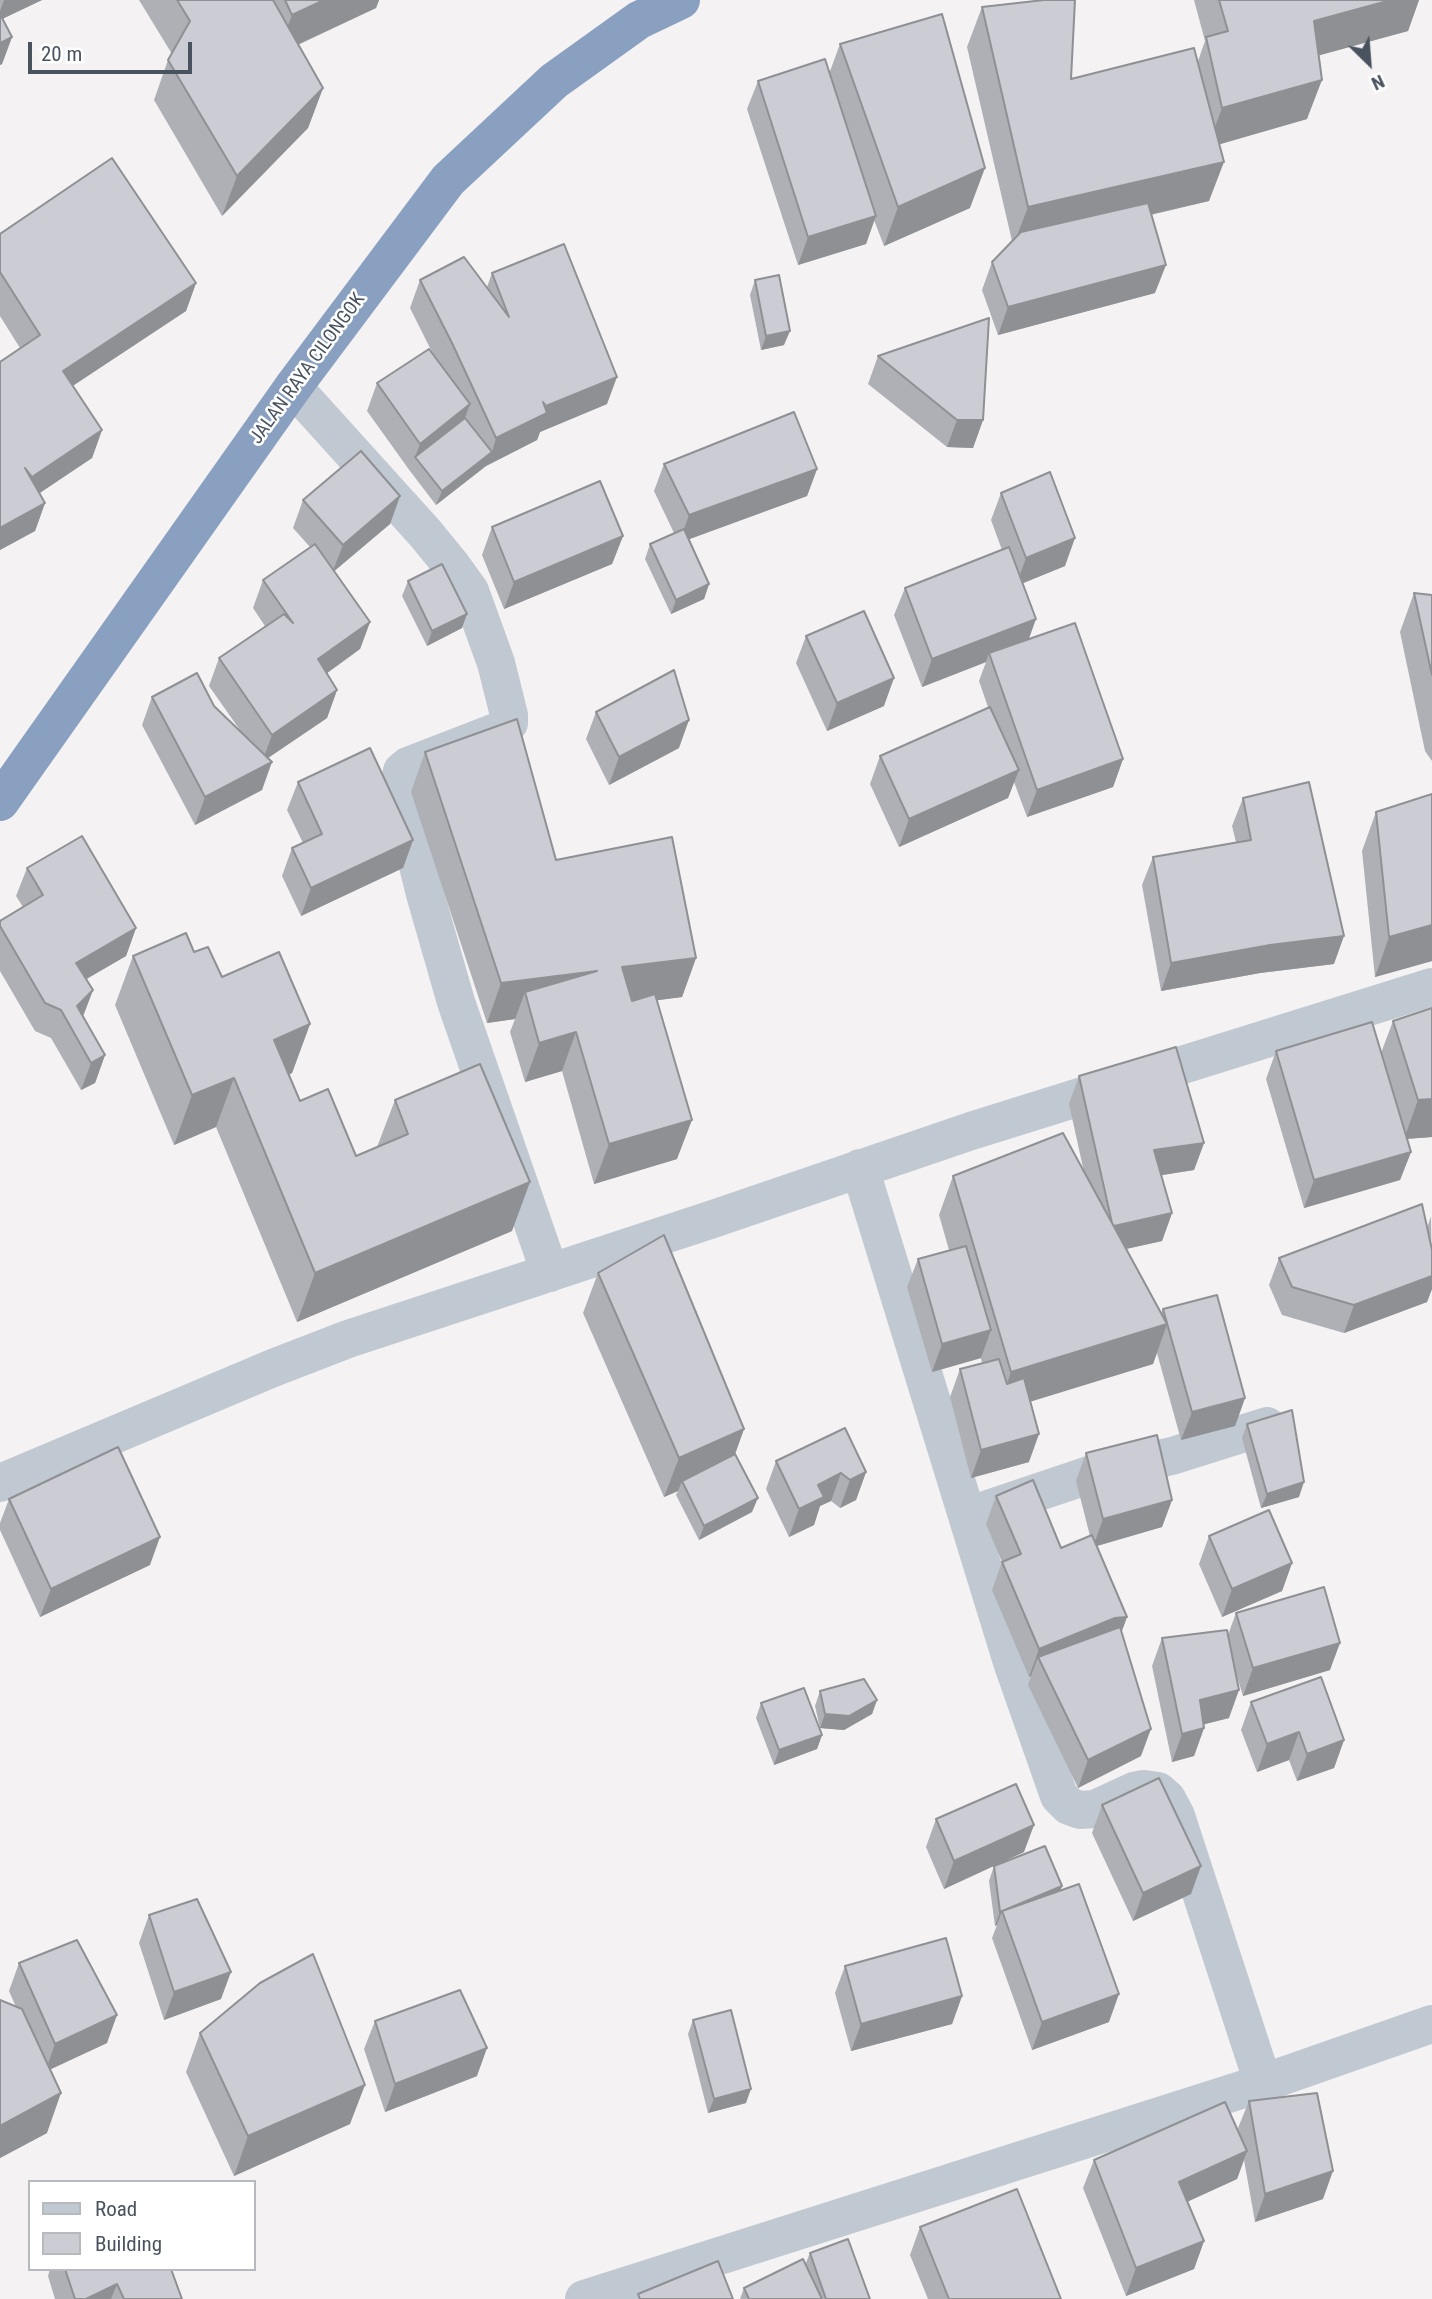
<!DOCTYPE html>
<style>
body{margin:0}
#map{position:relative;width:1432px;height:2299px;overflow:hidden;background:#f4f2f2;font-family:"Roboto Condensed",sans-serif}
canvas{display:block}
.legend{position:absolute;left:28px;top:2180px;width:228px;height:91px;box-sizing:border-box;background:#fff;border:2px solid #b6babf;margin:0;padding:9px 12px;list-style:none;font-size:21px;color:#495360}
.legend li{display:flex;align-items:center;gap:14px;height:35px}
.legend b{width:35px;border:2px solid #b6babf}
.north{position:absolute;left:1334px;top:28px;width:70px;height:70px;-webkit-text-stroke:5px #fff;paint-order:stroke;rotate:155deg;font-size:19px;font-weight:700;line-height:28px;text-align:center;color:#495360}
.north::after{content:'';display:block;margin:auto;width:24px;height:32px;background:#495360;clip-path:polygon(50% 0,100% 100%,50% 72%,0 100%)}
.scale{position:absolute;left:28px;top:42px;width:164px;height:32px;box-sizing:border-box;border:4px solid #495360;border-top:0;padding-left:9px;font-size:21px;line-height:24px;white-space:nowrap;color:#495360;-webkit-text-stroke:5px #fff;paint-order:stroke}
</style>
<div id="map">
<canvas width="1432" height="2299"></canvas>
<ul class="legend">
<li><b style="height:9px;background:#c0c8d1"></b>Road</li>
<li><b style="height:19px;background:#cccdd4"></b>Building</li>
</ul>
<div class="north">N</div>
<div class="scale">20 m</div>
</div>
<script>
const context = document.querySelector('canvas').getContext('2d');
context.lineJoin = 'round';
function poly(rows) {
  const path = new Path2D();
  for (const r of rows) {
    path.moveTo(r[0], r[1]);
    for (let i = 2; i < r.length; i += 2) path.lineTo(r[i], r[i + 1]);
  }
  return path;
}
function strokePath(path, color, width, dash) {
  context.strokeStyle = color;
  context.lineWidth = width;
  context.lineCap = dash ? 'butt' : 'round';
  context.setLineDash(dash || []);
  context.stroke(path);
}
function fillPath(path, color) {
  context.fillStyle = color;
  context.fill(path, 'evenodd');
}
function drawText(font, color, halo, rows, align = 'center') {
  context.font = font + ' "Roboto Condensed",sans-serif';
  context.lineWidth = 5;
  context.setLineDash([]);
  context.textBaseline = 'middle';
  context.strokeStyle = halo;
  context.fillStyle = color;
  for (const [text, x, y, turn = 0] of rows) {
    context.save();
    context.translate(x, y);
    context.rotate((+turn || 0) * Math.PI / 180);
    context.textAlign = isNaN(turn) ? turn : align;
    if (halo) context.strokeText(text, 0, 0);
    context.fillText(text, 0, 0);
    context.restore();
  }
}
strokePath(poly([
 [293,387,425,533,452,566,470,591,496,663,509,715,509,723,501,730,408,766,402,771,400,781,403,806,425,894,456,1002,550,1273],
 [860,1168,1012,1662,1059,1796,1069,1806,1080,1810,1095,1809,1134,1791,1144,1789,1158,1791,1167,1799,1176,1816,1263,2083],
 [0,1483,273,1368,348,1339,713,1219,971,1131,1432,987],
 [988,1509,1101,1471,1172,1456,1267,1426],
 [584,2299,1263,2083,1432,2024]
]), '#c0c8d1', 38);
strokePath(poly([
 [0,802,293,387,448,180,554,81,639,20,681,0]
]), '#8aa0c0', 38);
fillPath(poly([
 [0,0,42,0,2,19,12,37,2,64,0,65],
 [139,0,379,0,376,8,298,45,323,88,308,128,222,216,154,100,168,60,172,54],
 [1194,0,1419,0,1408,31,1318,55,1307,119,1219,144,1209,201,1151,215,1155,293,998,335,982,290,992,262,1012,241,967,47,982,7,1071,79,1198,61,1205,41],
 [840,44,970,208,884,246,874,220,866,244,798,265,747,109,758,81,829,74],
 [0,234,196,283,186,311,72,386,102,430,92,458,39,493,45,503,35,531,0,550,0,362,20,348,0,316],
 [492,273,607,404,540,432,537,440,486,466,436,505,410,471,367,411,377,383,435,358,410,308,420,280,487,287],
 [755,280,784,345,761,350,750,295],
 [878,356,983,420,973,448,947,447,868,384],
 [664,464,817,469,807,496,689,539,709,584,704,599,671,614,645,559,650,544,674,533,654,491],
 [1001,493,1065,566,1023,583,1029,639,1123,759,1113,787,1027,817,1014,782,1008,798,899,847,870,784,880,756,988,707,979,681,986,662,922,687,894,615,905,588,1002,550,991,520],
 [400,496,390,524,334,571,370,622,360,649,327,673,337,690,327,718,268,758,262,790,195,825,142,725,152,697,214,706,242,733,209,686,219,658,265,626,253,608,263,580,310,547,293,528,303,500],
 [492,527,623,536,612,564,504,609,482,555],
 [408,581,462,628,427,646,402,596],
 [1414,593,1432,595,1432,761,1425,751,1400,632],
 [806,636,884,706,827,731,796,663],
 [596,712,679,748,609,785,586,739],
 [425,752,556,860,696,958,682,997,657,1000,677,1159,594,1184,562,1071,525,1082,510,1032,515,1019,487,1023,411,792],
 [298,782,413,840,403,868,301,916,282,876,292,848,303,843,287,810],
 [1432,794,1432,961,1375,977,1362,851,1376,812],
 [1243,798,1334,964,1260,973,1161,991,1142,885,1153,857,1236,842,1232,826],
 [27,868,136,928,126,956,86,979,93,990,83,1017,105,1055,95,1083,81,1090,51,1038,35,1031,0,971,0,921,23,907,16,896],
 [194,952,222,977,310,1024,292,1073,289,1075,300,1101,356,1156,377,1147,395,1100,512,1231,297,1322,216,1127,174,1145,115,1005,133,956],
 [1432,1008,1432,1137,1407,1139,1411,1152,1400,1180,1304,1208,1266,1079,1276,1051,1381,1053,1393,1021],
 [1079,1076,1204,1143,1194,1170,1161,1175,1172,1213,1162,1241,1126,1249,1161,1313,1163,1309,1245,1398,1235,1426,1181,1440,1157,1353,1153,1364,1030,1401,1029,1462,971,1478,950,1397,960,1369,982,1363,981,1358,932,1372,907,1287,918,1259,949,1250,939,1215,953,1176,1084,1172,1069,1104],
 [1431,1216,1432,1289,1427,1302,1344,1333,1282,1315,1269,1285,1279,1258,1427,1228],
 [598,1273,744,1429,735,1454,752,1512,699,1540,676,1495,678,1491,664,1497,583,1313],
 [1247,1424,1299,1497,1261,1508,1242,1438],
 [1086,1453,1172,1500,1162,1527,1097,1546,1127,1617,1121,1632,1141,1756,1078,1788,1028,1685,1031,1676,1029,1677,992,1590,1002,1562,986,1524,996,1496,1061,1548,1090,1536,1076,1481],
 [776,1461,866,1472,856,1500,840,1508,831,1501,820,1506,814,1525,789,1537,766,1489],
 [9,1499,150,1565,40,1617,0,1530,0,1523],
 [1209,1536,1292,1563,1282,1591,1222,1617,1199,1564],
 [1236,1613,1330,1670,1243,1696,1235,1670,1229,1718,1204,1724,1204,1728,1194,1756,1172,1762,1152,1666,1162,1638,1228,1635],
 [820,1691,877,1700,872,1714,844,1730,820,1728,815,1706],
 [1251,1702,1344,1740,1334,1768,1297,1781,1289,1760,1257,1772,1241,1730],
 [761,1703,822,1735,817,1749,774,1765,756,1718],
 [1102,1805,1191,1894,1133,1921,1092,1833],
 [936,1819,1024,1852,944,1889,926,1847],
 [994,1866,1062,1886,1060,1890,1109,2022,1032,2050,992,1938,997,1925,995,1926,989,1881],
 [149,1915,221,1999,164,2020,139,1943],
 [19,1963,107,2043,50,2069,47,2133,0,2158,0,2000,16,2007,9,1991],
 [845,1966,962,1996,952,2024,851,2051,835,1993],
 [693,2020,746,2103,708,2113,688,2034],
 [375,2021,477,2076,385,2112,364,2049],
 [200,2033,350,2124,234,2176,186,2072],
 [1249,2101,1323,2199,1255,2222,1244,2160,1237,2179,1187,2202,1204,2241,1194,2269,1126,2296,1083,2188,1094,2160,1240,2134,1238,2128],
 [920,2227,1061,2299,928,2299,910,2255],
 [810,2253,870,2299,740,2299,744,2288,805,2265],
 [50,2269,171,2269,182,2299,55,2299,48,2276]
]), '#afb0b6');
fillPath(poly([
 [4,0,42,0,0,20,0,11],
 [324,0,379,0,376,8,277,54,292,15],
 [1391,0,1419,0,1408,31,1299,61,1314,21],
 [12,37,2,64,0,65,0,43],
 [1322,80,1307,119,1207,148,1222,108],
 [323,88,308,128,222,216,237,176],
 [1224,162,1209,201,1013,246,1028,207],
 [985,168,970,208,884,246,898,207],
 [876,216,866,244,798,265,808,237],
 [1166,265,1155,293,998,335,1008,307],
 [196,283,186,311,53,399,63,371],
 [790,331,784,345,761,350,766,336],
 [617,377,607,404,540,432,537,440,486,466,436,505,442,491,492,452,496,438,543,415,546,406],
 [470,404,460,432,415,457,420,444],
 [957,420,983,420,973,448,947,447],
 [102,430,92,458,22,505,32,477],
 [817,469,807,496,679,543,689,515],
 [400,496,390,524,332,573,343,545],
 [45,503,35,531,0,550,0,528],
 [623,536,612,564,504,609,514,582],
 [1075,538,1065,566,1016,586,1026,558],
 [709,584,704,599,671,614,676,600],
 [467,614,462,628,427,646,432,631],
 [1036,619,1026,647,989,653,986,662,922,687,932,659],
 [370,622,360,649,308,687,318,659],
 [894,678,884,706,827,731,837,703],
 [337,690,327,718,262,762,272,735],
 [689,720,679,748,609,785,619,757],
 [1123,759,1113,787,1027,817,1037,790],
 [272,762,262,790,195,825,205,797],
 [1019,770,1008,798,899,847,909,819],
 [413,840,403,868,301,916,311,888],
 [1432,925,1432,961,1375,977,1389,937],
 [136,928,126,956,66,991,76,963],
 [1344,936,1334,964,1260,973,1161,991,1171,963,1270,945],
 [696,958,682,997,608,1007,622,967],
 [597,971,525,992,515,1019,487,1023,501,983],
 [93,990,82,1018,77,1006],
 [310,1024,292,1073,256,1089,274,1040],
 [576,1032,562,1071,525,1082,539,1043],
 [105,1055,95,1083,81,1090,91,1063],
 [234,1078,216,1127,174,1145,192,1095],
 [1432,1099,1432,1137,1404,1139,1418,1100],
 [692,1120,677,1159,594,1184,609,1144],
 [1204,1143,1194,1170,1144,1178,1154,1150],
 [1411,1152,1400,1180,1304,1208,1314,1180],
 [530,1182,512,1231,297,1322,315,1273],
 [1172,1213,1162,1241,1103,1254,1113,1227],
 [1432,1276,1432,1289,1427,1302,1344,1333,1354,1305],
 [1167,1324,1153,1364,997,1412,1011,1372],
 [991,1330,981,1358,932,1372,942,1344],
 [1245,1398,1235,1426,1181,1440,1192,1412],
 [744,1429,730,1468,682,1481,678,1491,664,1497,679,1458],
 [1039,1434,1029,1462,971,1478,981,1450],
 [866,1472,856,1500,840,1508,850,1480],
 [841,1473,831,1501,820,1506,814,1525,789,1537,799,1509,818,1485],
 [1304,1482,1299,1497,1261,1508,1267,1494],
 [758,1498,752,1512,699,1540,704,1526],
 [1172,1500,1162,1527,1093,1547,1103,1519],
 [160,1537,150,1565,40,1617,51,1589],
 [1292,1563,1282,1591,1222,1617,1232,1589],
 [1127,1617,1117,1645,1038,1657,1031,1676,1029,1677,1039,1649,1115,1618],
 [1340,1643,1330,1670,1243,1696,1253,1668],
 [1239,1690,1229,1718,1190,1728,1200,1700],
 [877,1700,872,1714,844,1730,820,1728,825,1714],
 [1204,1728,1194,1756,1172,1762,1182,1734],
 [1151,1729,1141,1756,1078,1788,1088,1760],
 [1299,1732,1289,1760,1257,1772,1267,1744],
 [822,1735,817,1749,774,1765,779,1750],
 [1344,1740,1334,1768,1297,1781,1307,1754],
 [1034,1825,1024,1852,944,1889,954,1861],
 [1201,1866,1191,1894,1133,1921,1143,1893],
 [1062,1886,1057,1900,1002,1911],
 [1002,1911,997,1925,995,1926,1000,1912],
 [231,1972,221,1999,164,2020,174,1992],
 [1119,1994,1109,2022,1032,2050,1042,2022],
 [962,1996,952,2024,851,2051,861,2024],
 [117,2015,107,2043,45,2072,55,2044],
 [487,2048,477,2076,385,2112,395,2084],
 [365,2085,350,2124,234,2176,248,2136],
 [751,2089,746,2103,708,2113,714,2099],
 [61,2093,47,2133,0,2158,0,2126],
 [1247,2151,1237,2179,1169,2210,1179,2182],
 [1333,2171,1323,2199,1255,2222,1265,2194],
 [1204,2241,1194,2269,1126,2296,1136,2268],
 [117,2284,111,2299,86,2299]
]), '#8f9094');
const building = poly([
 [177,0,273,0,323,88,237,176,168,60,190,21,177,0],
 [285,0,324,0,292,15,285,0],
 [1044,0,1075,0,1071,79,1194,48,1224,162,1028,207,982,7,1044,0],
 [1219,0,1391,0,1314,21,1322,80,1222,108,1206,37,1228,31,1219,0],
 [0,14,12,37,0,43,0,14],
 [942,14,985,168,898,207,840,44,942,14],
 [825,59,876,216,808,237,758,81,825,59],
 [112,158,196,283,63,371,102,430,32,477,25,468,45,503,0,528,0,362,40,335,0,272,0,234,112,158],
 [1148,203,1166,265,1008,307,992,262,1021,232,1148,203],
 [564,244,617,377,546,406,543,402,547,413,496,438,452,343,420,280,464,257,509,317,492,273,564,244],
 [779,275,790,331,766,336,755,280,779,275],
 [989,318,983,420,957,420,878,356,989,318],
 [429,349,470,404,420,444,377,383,429,349],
 [794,412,817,469,689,515,664,464,794,412],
 [465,418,492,452,442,491,415,457,465,418],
 [361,451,400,496,343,545,303,500,361,451],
 [1050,472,1075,538,1026,558,1001,493,1050,472],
 [600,481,623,536,514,582,492,527,600,481],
 [684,529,709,584,676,600,650,544,684,529],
 [315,544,370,622,318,659,337,690,272,735,219,658,284,614,293,623,263,580,315,544],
 [1009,547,1036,619,932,659,905,588,1009,547],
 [442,564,467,614,432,631,408,581,442,564],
 [1414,593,1432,595,1432,675,1414,593],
 [864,611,894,678,837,703,806,636,864,611],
 [1075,623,1123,759,1037,790,989,653,1075,623],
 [674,670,689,720,619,757,596,712,674,670],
 [197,673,214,706,272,762,205,797,152,697,197,673],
 [990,707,1019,770,909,819,880,756,990,707],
 [517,719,556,860,672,837,696,958,622,967,632,1001,655,994,692,1120,609,1144,576,1032,539,1043,525,992,597,971,501,983,425,752,517,719],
 [370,748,413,840,311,888,292,848,322,834,298,782,370,748],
 [1309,782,1344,936,1270,945,1171,963,1153,857,1251,840,1243,798,1309,782],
 [1432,794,1432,925,1389,937,1376,812,1432,794],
 [82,836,136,928,76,963,93,990,77,1006,105,1055,91,1063,61,1010,45,1003,0,926,0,921,43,895,27,868,82,836],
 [186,933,194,952,208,947,222,977,279,952,310,1024,274,1040,300,1101,328,1089,356,1156,408,1134,395,1100,480,1064,530,1182,315,1273,234,1078,192,1095,133,956,186,933],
 [1432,1008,1432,1099,1418,1100,1393,1021,1432,1008],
 [1372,1022,1411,1152,1314,1180,1276,1051,1372,1022],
 [1176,1047,1204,1143,1154,1150,1172,1213,1114,1226,1112,1223,1079,1076,1176,1047],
 [1063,1133,1167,1324,1011,1372,953,1176,1063,1133],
 [1422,1204,1432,1250,1432,1276,1354,1305,1292,1287,1279,1258,1422,1204],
 [664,1235,744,1429,679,1458,598,1273,664,1235],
 [966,1246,991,1330,942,1344,918,1259,966,1246],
 [1217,1295,1245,1398,1192,1412,1163,1309,1217,1295],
 [999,1359,1007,1384,1024,1378,1039,1434,981,1450,960,1369,999,1359],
 [1292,1410,1304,1482,1267,1494,1247,1424,1292,1410],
 [845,1428,866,1472,850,1480,841,1473,818,1485,824,1497,799,1509,776,1461,845,1428],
 [1157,1435,1172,1500,1103,1519,1086,1453,1157,1435],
 [118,1447,160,1537,51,1589,9,1499,118,1447],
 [735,1454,758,1498,704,1526,682,1481,735,1454],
 [1033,1480,1061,1548,1092,1535,1127,1617,1115,1618,1039,1649,1002,1562,1021,1554,996,1496,1033,1480],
 [1269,1510,1292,1563,1232,1589,1209,1536,1269,1510],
 [1324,1587,1340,1643,1253,1668,1236,1613,1324,1587],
 [1120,1627,1151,1729,1088,1760,1038,1657,1120,1627],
 [1227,1630,1239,1690,1200,1700,1204,1728,1182,1734,1162,1638,1227,1630],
 [1321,1677,1344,1740,1307,1754,1299,1732,1267,1744,1251,1702,1321,1677],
 [864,1679,877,1700,849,1716,825,1714,820,1691,864,1679],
 [804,1688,822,1735,779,1750,761,1703,804,1688],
 [1159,1778,1201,1866,1143,1893,1102,1805,1159,1778],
 [1016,1784,1034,1825,954,1861,936,1819,1016,1784],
 [1045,1846,1062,1886,1000,1912,994,1866,1045,1846],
 [1079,1884,1119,1994,1042,2022,1002,1911,1079,1884],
 [197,1899,231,1972,174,1992,149,1915,197,1899],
 [946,1938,962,1996,861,2024,845,1966,946,1938],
 [77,1940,117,2015,55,2044,19,1963,77,1940],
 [313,1954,365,2085,248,2136,200,2033,260,1983,313,1954],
 [460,1990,487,2048,395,2084,375,2021,460,1990],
 [0,2000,22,2009,61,2093,0,2126,0,2000],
 [731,2010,751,2089,714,2099,693,2020,731,2010],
 [1317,2093,1333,2171,1265,2194,1249,2101,1317,2093],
 [1225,2102,1247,2151,1179,2182,1204,2241,1136,2268,1094,2160,1225,2102],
 [1017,2189,1061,2299,949,2299,920,2227,1017,2189],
 [848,2239,870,2299,826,2299,810,2253,848,2239],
 [803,2259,822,2299,749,2299,744,2288,803,2259],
 [718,2261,733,2299,640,2299,638,2294,718,2261],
 [65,2269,171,2269,182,2299,124,2299,117,2284,86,2299,75,2299,65,2269]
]);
fillPath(building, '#cccdd4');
strokePath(building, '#8f9094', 2);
drawText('19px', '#495360', '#fff', [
 ["JALAN RAYA CILONGOK",308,369,-54]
]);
</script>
